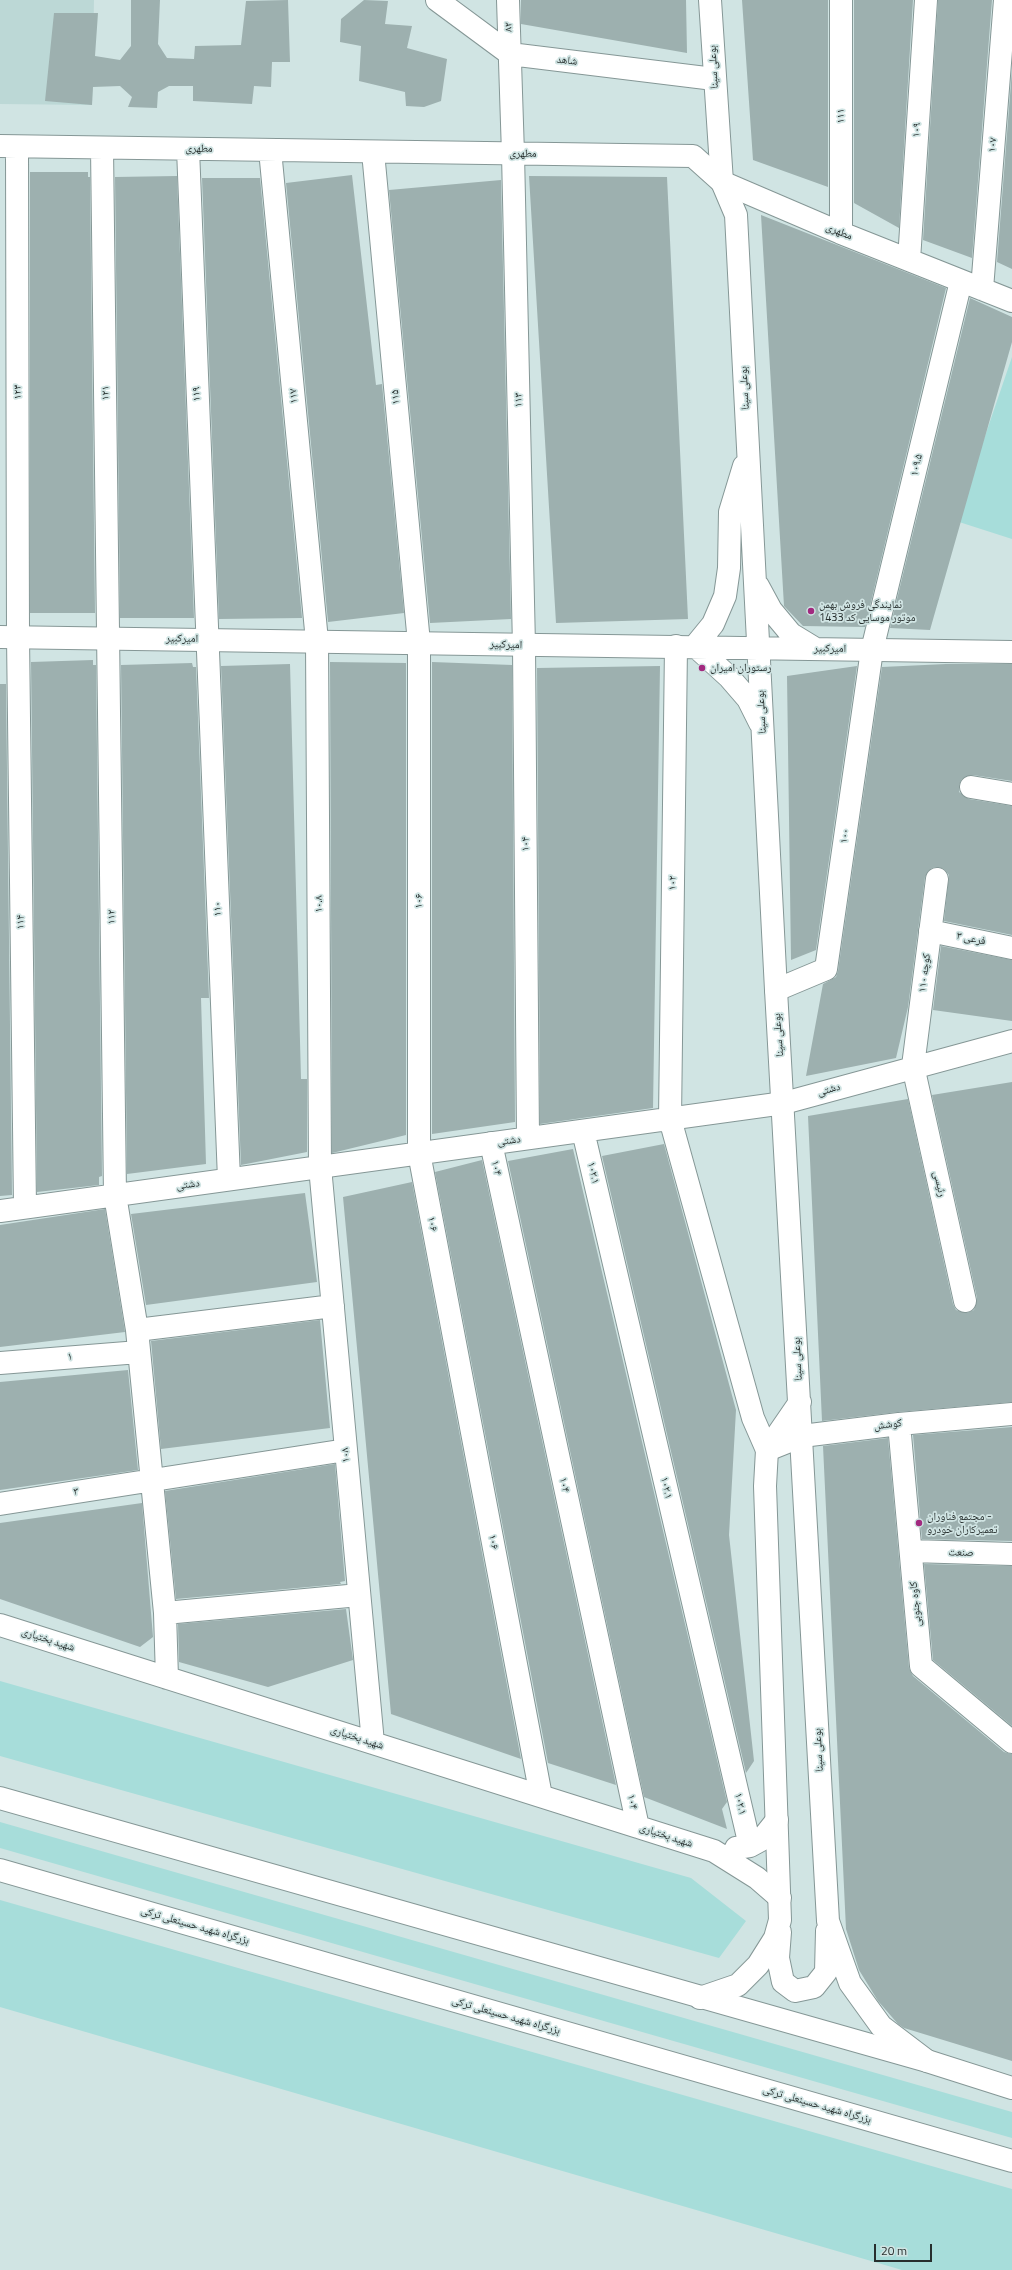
<!DOCTYPE html>
<meta charset="utf-8">
<style>
body{margin:0}
#map{position:relative;width:1012px;height:2270px;overflow:hidden;background:#d0e4e3;font-family:"Titillium Web",sans-serif}
canvas{display:block}
.scale{position:absolute;left:874px;top:2244px;width:58px;height:18px;box-sizing:border-box;border:2px solid #272f2e;border-top:0;padding-left:5px;font-size:12px;line-height:14px;white-space:nowrap;color:#272f2e;-webkit-text-stroke:3px #d0e4e3;paint-order:stroke}
</style>
<div id="map">
<canvas width="1012" height="2270"></canvas>
<div class="scale">20 m</div>
</div>
<script>
const context = document.querySelector('canvas').getContext('2d');
context.lineJoin = 'round';
function fillPath(path, color) {
  context.fillStyle = color;
  context.fill(path, 'evenodd');
}
function poly(rows) {
  const path = new Path2D();
  for (const r of rows) {
    path.moveTo(r[0], r[1]);
    for (let i = 2; i < r.length; i += 2) path.lineTo(r[i], r[i + 1]);
  }
  return path;
}
function strokePath(path, color, width, dash) {
  context.strokeStyle = color;
  context.lineWidth = width;
  context.lineCap = dash ? 'butt' : 'round';
  context.setLineDash(dash || []);
  context.stroke(path);
}
function drawText(font, color, halo, rows, align = 'center') {
  context.font = font + ' "Titillium Web","Noto Naskh Arabic",sans-serif';
  context.lineWidth = 3.5;
  context.setLineDash([]);
  context.textBaseline = 'middle';
  context.strokeStyle = halo;
  context.fillStyle = color;
  for (const [text, x, y, turn = 0] of rows) {
    context.save();
    context.translate(x, y);
    context.rotate((+turn || 0) * Math.PI / 180);
    context.textAlign = isNaN(turn) ? turn : align;
    if (halo) context.strokeText(text, 0, 0);
    context.fillText(text, 0, 0);
    context.restore();
  }
}
fillPath(poly([
 [0,0,94,0,92,105,0,104]
]), '#bcd8d6');
fillPath(poly([
 [1012,357,1012,539,956,521],
 [0,1681,691,1878,746,1921,719,1958,0,1756],
 [0,1822,1012,2112,1012,2138,0,1848],
 [0,1900,1012,2189,1012,2270,902,2270,0,2007]
]), '#a7ddda');
fillPath(poly([
 [131,0,160,0,158,44,167,58,194,59,195,46,241,45,246,1,288,0,290,62,272,62,271,87,254,86,252,104,193,101,193,86,169,86,158,92,157,108,128,107,132,97,120,86,93,87,92,105,45,101,54,13,98,13,95,56,120,60,131,46],
 [364,0,388,1,385,24,412,26,407,48,447,59,441,101,424,107,406,106,405,92,359,81,361,46,340,42,341,19],
 [521,0,686,0,687,53,521,24],
 [742,0,828,0,828,187,753,160],
 [854,0,913,0,899,228,854,203],
 [938,0,992,0,972,258,923,240],
 [1012,70,1012,269,997,262],
 [30,172,88,172,88,177,90,177,95,613,30,613],
 [352,175,376,385,382,384,404,613,328,622,286,183],
 [177,176,194,618,120,618,115,177],
 [529,176,667,177,688,619,556,623],
 [202,178,260,178,302,618,219,619],
 [501,180,511,619,430,623,389,190],
 [761,215,946,288,865,627,803,626,784,606],
 [970,298,1012,317,1012,342,930,630,890,628],
 [93,660,93,665,96,665,102,1176,99,1177,99,1185,37,1192,31,662],
 [330,662,406,663,406,1135,332,1153],
 [432,662,512,665,515,1122,432,1134],
 [192,663,193,667,196,667,209,998,201,998,206,1164,127,1174,121,665],
 [290,664,301,1079,307,1079,307,1152,241,1165,221,666],
 [946,664,1012,664,1012,781,973,775,962,779,959,785,959,792,969,799,1012,806,1012,935,944,921,949,875,944,869,938,867,932,868,925,877,908,1007,896,1058,806,1076,823,984,836,977,838,971,882,667],
 [660,666,653,1108,540,1124,537,668],
 [857,666,816,950,791,960,787,676],
 [0,684,6,684,12,1195,0,1196],
 [941,946,1012,960,1012,1021,933,1010],
 [1012,1082,1012,1402,898,1412,822,1421,808,1116,908,1099,953,1304,956,1310,967,1313,974,1310,977,1298,932,1095],
 [664,1144,736,1410,729,1535,754,1761,746,1773,602,1156],
 [573,1149,727,1802,722,1809,727,1829,644,1797,508,1161],
 [482,1160,616,1785,548,1763,435,1172],
 [412,1182,521,1759,391,1714,343,1197],
 [305,1193,317,1282,146,1305,131,1214],
 [105,1209,125,1332,0,1347,0,1225],
 [320,1320,330,1428,161,1449,151,1341],
 [128,1370,138,1470,0,1490,0,1382],
 [1012,1427,1012,1541,922,1539,913,1435],
 [888,1438,909,1668,913,1676,1004,1752,1012,1754,1012,2061,904,2028,898,2024,878,2001,859,1970,846,1929,823,1446],
 [335,1464,345,1581,340,1582,341,1584,176,1599,165,1491],
 [142,1503,153,1637,140,1647,0,1599,0,1523],
 [924,1564,1012,1566,1012,1726,933,1660],
 [346,1609,353,1660,268,1687,179,1662,178,1624]
]), '#9db0af');
const minor = poly([
 [437,0,510,54,714,79],
 [508,0,513,154,524,646,528,1138],
 [0,146,693,156,722,182,841,233,1012,301],
 [17,147,18,637,25,1207],
 [102,148,115,1195,137,1330,165,1613,167,1678],
 [188,149,229,1179],
 [270,150,317,641,320,1167,373,1743],
 [373,152,419,643,419,1153,541,1796],
 [841,233,841,0],
 [909,260,926,0],
 [982,289,1005,0],
 [676,646,670,1119,753,1418,767,1450,802,1436,899,1424,1012,1414],
 [971,787,1012,794],
 [937,879,913,1066,965,1301],
 [930,931,1012,948],
 [776,990,826,969,872,650,961,281],
 [583,1131,750,1846],
 [491,1143,638,1827],
 [0,1211,784,1103,1012,1041],
 [137,1330,333,1306],
 [0,1363,139,1352],
 [899,1424,921,1666,1012,1742],
 [0,1504,346,1450],
 [911,1551,1012,1554],
 [165,1613,359,1595],
 [0,1625,714,1851,757,1878,780,1898],
 [736,1848,750,1846,761,1840,777,1820]
]);
const major = poly([
 [710,0,722,182,736,215,776,990,828,1921,850,1983,881,2026,927,2061],
 [744,466,730,512,729,568,725,596,713,624,695,646,729,677,748,699,760,723],
 [758,586,771,610,791,634,814,648],
 [0,637,1012,652],
 [780,1932,778,1958,783,1982,795,1991,814,1987,826,1972,827,1931],
 [700,1998,738,1985,758,1965,775,1938,780,1920,765,1486,767,1450,800,1402]
]);
const highway = poly([
 [0,1798,927,2061,1012,2088],
 [0,1870,1012,2161]
]);
strokePath(minor, '#859796', 24);
strokePath(major, '#859796', 24);
strokePath(highway, '#859796', 24);
strokePath(minor, '#fff', 22);
strokePath(major, '#fff', 22);
strokePath(highway, '#fff', 22);
for (const [x, y, r, color] of [
 [811,611,4,"#a2297f"],
 [702,668,4,"#a2297f"],
 [919,1523,4,"#a2297f"]
]) {
  const dot = new Path2D();
  dot.arc(x, y, r, 0, 2 * Math.PI);
  context.fillStyle = color;
  context.fill(dot);
  strokePath(dot, '#d0e4e3', 1.5);
}
drawText('11px', '#272f2e', '#d0e4e3', [
 ["۸۲",509,27,-92],
 ["شاهد",567,61,7],
 ["بوعلی سینا",714,67,-93],
 ["۱۱۱",841,116,-90],
 ["۱۰۹",917,130,-86],
 ["۱۰۷",993,145,-85],
 ["مطهری",199,149,1],
 ["مطهری",523,154,1],
 ["مطهری",839,232,23],
 ["بوعلی سینا",745,388,-93],
 ["۱۲۳",18,392,-90],
 ["۱۲۱",106,393,-91],
 ["۱۱۹",197,394,-92],
 ["۱۱۷",294,396,-95],
 ["۱۱۵",396,397,-95],
 ["۱۱۳",519,400,-91],
 ["۱۰۹.۵",917,465,-77],
 ["امیرکبیر",182,639,1],
 ["امیرکبیر",506,645,2],
 ["امیرکبیر",830,649,1],
 ["بوعلی سینا",762,712,-93],
 ["۱۰۰",845,836,-82],
 ["۱۰۴",526,844,-91],
 ["۱۰۲",673,883,-89],
 ["۱۰۶",419,901,-90],
 ["۱۰.۸",319,904,-90],
 ["۱۱۰",218,909,-92],
 ["۱۱۲",112,917,-91],
 ["۱۱۴",21,922,-91],
 ["فرعی ۳",971,939,12],
 ["کوچه ۱۱۰",925,973,-83],
 ["بوعلی سینا",779,1035,-94],
 ["دشتی",829,1090,-16],
 ["دشتی",509,1141,-8],
 ["۱۰۴",496,1168,78],
 ["۱۰۲.۱",593,1173,77],
 ["رئیسی",939,1184,77],
 ["دشتی",188,1185,-8],
 ["۱۰۶",432,1224,79],
 ["۱",70,1357,-5],
 ["بوعلی سینا",798,1359,-93],
 ["کوشش",888,1425,-7],
 ["۱۰۸",346,1455,-95],
 ["۱۰۴",564,1485,78],
 ["۱۰۲.۱",666,1488,77],
 ["۳",76,1492,-9],
 ["۱۰۶",493,1542,79],
 ["صنعت",961,1553,1],
 ["کاوه جنوبی",916,1604,-95],
 ["شهید بختیاری",48,1640,18],
 ["شهید بختیاری",357,1738,18],
 ["بوعلی سینا",819,1750,-93],
 ["۱۰۴",632,1802,78],
 ["۱۰۲.۱",740,1804,77],
 ["شهید بختیاری",666,1836,18],
 ["بزرگراه شهید حسینعلی ترکی",195,1926,16],
 ["بزرگراه شهید حسینعلی ترکی",506,2016,16],
 ["بزرگراه شهید حسینعلی ترکی",817,2105,16]
]);
drawText('11px', '#272f2e', '#d0e4e3', [
 ["نمایندگی فروش بهمن",819,605],
 ["موتور موسایی کد 1433",819,618],
 ["رستوران امیران",710,668],
 ["مجتمع فناوران -",927,1517],
 ["تعمیرکاران خودرو",927,1530]
], 'left');
</script>
